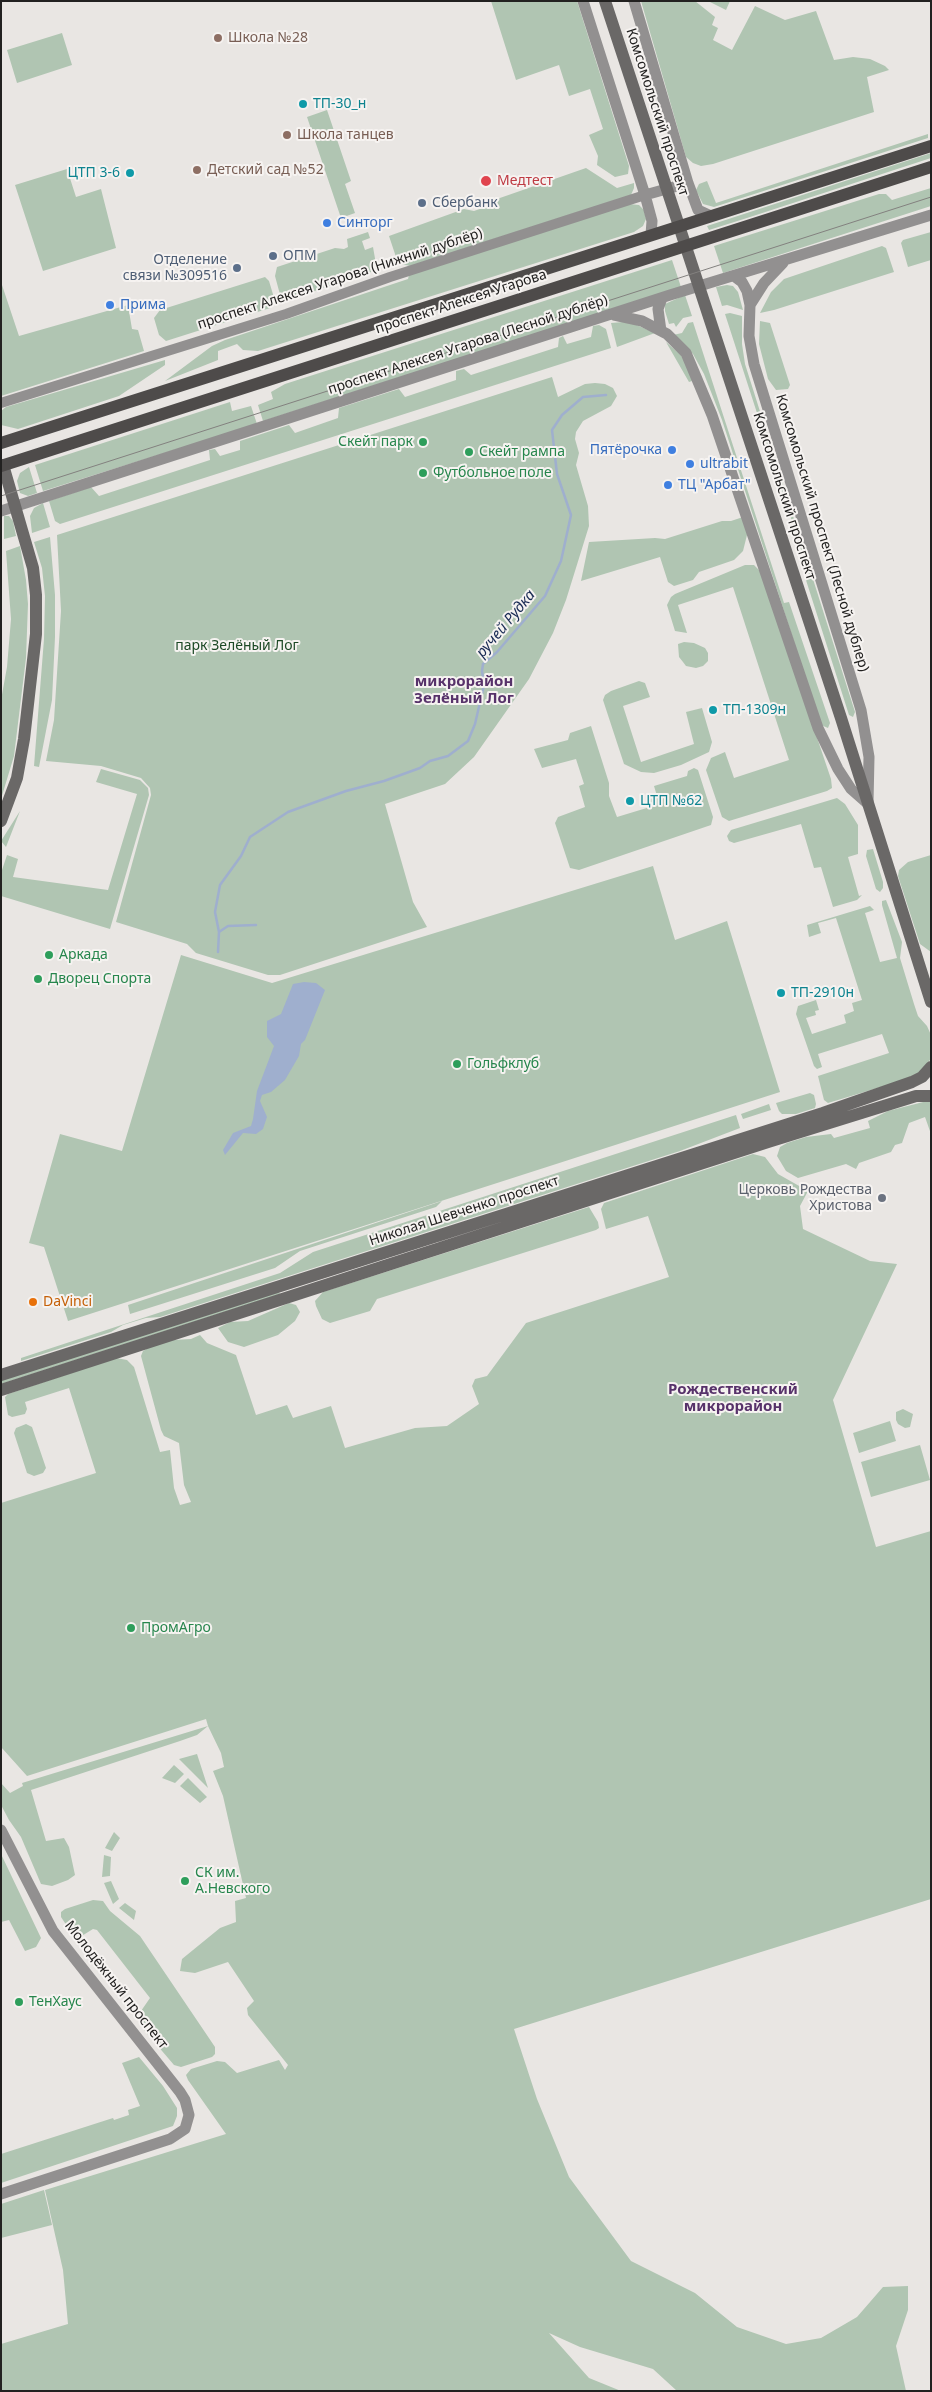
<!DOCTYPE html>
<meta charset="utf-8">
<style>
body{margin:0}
#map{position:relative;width:932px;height:2392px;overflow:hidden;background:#e9e6e3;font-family:"Noto Sans",sans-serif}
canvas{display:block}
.frame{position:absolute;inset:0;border:2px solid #222120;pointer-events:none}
</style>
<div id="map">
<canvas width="932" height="2392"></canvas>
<div class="frame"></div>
</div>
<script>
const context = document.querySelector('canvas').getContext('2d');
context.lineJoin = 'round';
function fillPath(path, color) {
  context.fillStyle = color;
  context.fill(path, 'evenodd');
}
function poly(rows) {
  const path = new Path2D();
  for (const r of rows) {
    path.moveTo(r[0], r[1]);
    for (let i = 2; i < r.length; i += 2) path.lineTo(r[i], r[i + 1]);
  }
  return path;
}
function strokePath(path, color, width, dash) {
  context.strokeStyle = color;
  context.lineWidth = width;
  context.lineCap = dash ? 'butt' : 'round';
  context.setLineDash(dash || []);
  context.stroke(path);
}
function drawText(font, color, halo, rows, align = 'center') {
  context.font = font + ' "Noto Sans",sans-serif';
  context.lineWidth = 4;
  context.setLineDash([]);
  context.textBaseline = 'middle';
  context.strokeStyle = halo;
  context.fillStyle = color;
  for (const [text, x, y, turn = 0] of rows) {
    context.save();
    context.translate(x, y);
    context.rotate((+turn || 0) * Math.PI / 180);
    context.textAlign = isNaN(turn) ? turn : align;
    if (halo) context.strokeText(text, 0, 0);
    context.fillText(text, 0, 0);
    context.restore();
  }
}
fillPath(poly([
 [491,1,577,1,629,166,628,174,615,177,597,165,598,156,589,135,603,129,590,89,569,96,559,65,516,80],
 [641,1,695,1,715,17,712,25,718,28,713,40,732,50,755,6,785,20,816,11,834,60,853,57,870,59,885,66,889,70,867,77,874,112,713,164,701,166,693,163,686,157],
 [708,1,730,1,726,10],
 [62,33,72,65,17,83,7,50],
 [327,110,351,181,345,184,355,213,341,218,307,117],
 [928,134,928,138,714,207,703,204,696,190,699,184,707,181,716,203],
 [931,153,931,158,747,218,709,230,707,226],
 [586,168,617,188,634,183,634,188,631,195,410,266,398,263,389,236,464,209,474,211,494,204,497,199],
 [67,169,76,197,101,189,116,248,43,271,15,185],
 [931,188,931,206,723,273,714,246,879,194,886,194,892,200],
 [629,204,639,205,644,210,646,219,643,226,634,232,258,351,243,350,237,344,218,351,218,360,165,381,212,346,225,340,408,279,409,275],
 [368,232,370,238,362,241,365,250,373,247,377,270,282,302,275,276,277,267,335,248,344,249,348,247,347,239],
 [931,232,931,260,908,267,901,243,903,240],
 [882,246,886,248,894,272,774,310,760,313,771,292,784,279],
 [672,260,681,287,263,421,258,405,273,399,271,392,285,384],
 [265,277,269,281,275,301,270,308,166,341,159,335,154,318,160,310],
 [1,282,19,336,128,305,132,329,138,330,144,351,1,396],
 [727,285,733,286,738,292,743,310,727,305,722,306,716,287],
 [685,295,692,316,683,318,676,327,674,323,669,324,665,311,665,304],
 [730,313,742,316,742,344,745,364,855,712,853,717,849,715,805,577,809,574,725,314],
 [760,321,770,323,790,385,788,389,776,390,768,379,759,344],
 [623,322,632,323,655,333,617,347,611,323],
 [693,322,784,603,789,602,830,723,828,728,821,725,722,420,704,374,693,354,673,338,673,335,682,333,688,323],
 [599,325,606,329,611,348,60,524,55,521,49,501,91,487,99,496,210,460,209,450,215,449,220,456,240,450,240,441,289,425,295,433,338,418,339,408,399,389,405,397,456,380,456,371,464,369,471,375,558,347,559,338,563,336,567,344,591,337,593,326],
 [666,342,681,355,694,379,692,381,689,382],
 [165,360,165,365,119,396,18,429,1,425,1,411,6,407],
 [552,377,558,397,585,384,595,383,605,384,613,388,617,396,611,406,583,421,576,432,575,439,579,453,576,465,588,506,589,526,566,600,553,633,529,679,474,757,445,784,385,804,413,902,427,927,280,975,268,975,196,953,187,944,116,922,151,795,150,788,141,778,101,766,46,761,54,720,61,611,57,535],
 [230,402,232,411,251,406,257,424,43,491,35,465],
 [29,467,37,493,28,496,20,493,17,481,20,473],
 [43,503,50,527,32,533,30,516,34,508],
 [4,516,9,516,13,521,16,536,4,539],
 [743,517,748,531,743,551,734,560,699,572,693,580,674,586,668,582,660,557,581,581,589,542,655,538,665,539,722,521,731,521],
 [50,537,55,595,55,637,52,700,39,767,34,766,44,639,45,596,42,568,34,542],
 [20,546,26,580,28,604,26,658,14,756,1,799,1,700,7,667,11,619,6,551],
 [745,565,754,565,761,572,831,779,832,788,827,791,729,821,722,817,706,770,711,758,725,752,734,778,789,760,733,587,678,605,687,633,675,631,667,605,671,597,675,594],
 [684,642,694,643,705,648,708,653,708,661,703,666,696,668,686,666,683,662,679,657,678,644],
 [639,681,645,683,650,697,623,706,641,762,694,744,686,712,702,708,712,742,709,752,681,765,654,773,641,772,624,764,603,700,605,695,611,691],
 [591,726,609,783,609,796,617,817,650,807,648,800,657,796,654,786,687,776,688,771,694,768,698,770,713,817,711,825,579,870,570,868,555,823,558,817,585,807,579,786,584,784,576,759,542,768,534,749,568,740,570,733],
 [101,769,140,780,148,788,149,795,110,929,1,896,1,873,7,855,18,859,13,877,108,890,137,794,96,782],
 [837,798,845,804,858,825,858,854,848,857,859,896,862,895,857,900,833,907,821,867,814,868,801,824,734,843,729,841,727,836,731,830],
 [20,811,6,847,1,841],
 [873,849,883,882,883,888,880,892,876,889,866,856,867,850],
 [931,855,931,952,920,944,898,876,899,870,908,862],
 [653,866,675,940,727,921,780,1092,68,1321,44,1247,29,1243,60,1134,122,1151,181,955,272,983],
 [886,900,902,942,900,958,914,1004,918,1016,927,1026,931,1035,930,1060,920,1072,904,1080,828,1103,824,1100,818,1076,889,1053,882,1034,818,1054,822,1067,817,1069,814,1066,796,1014,798,1006,816,1000,819,1010,815,1011,816,1015,806,1018,812,1034,846,1023,844,1015,854,1011,852,1003,862,1000,836,918,818,923,821,933,809,937,807,925,870,906,874,910,865,913,880,962,897,958,882,905,882,901],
 [810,1093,814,1095,816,1104,815,1108,796,1114,782,1114,779,1111,776,1103],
 [931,1100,931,1134,925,1117,909,1123,902,1143,895,1145,891,1152,859,1163,856,1169,846,1164,798,1178,786,1171,777,1156,780,1147,787,1143,806,1137,831,1134,834,1138,870,1128,868,1121,888,1111],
 [769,1104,771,1110,743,1119,741,1114],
 [736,1115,740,1128,680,1151,160,1317,146,1318,123,1325,111,1332,21,1361,21,1358,280,1273,313,1252],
 [753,1154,765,1157,778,1174,808,1191,800,1206,803,1229,870,1261,897,1264,833,1400,876,1547,931,1531,931,1899,514,2029,537,2099,569,2177,631,2261,695,2293,737,2327,786,2344,821,2338,857,2317,883,2287,908,2286,908,2310,896,2346,906,2391,677,2391,653,2369,580,2347,549,2333,589,2378,621,2391,1,2391,1,2344,68,2324,63,2270,45,2190,226,2134,188,2080,186,2075,191,2069,217,2061,225,2062,237,2073,279,2060,285,2070,288,2065,248,2015,247,2008,254,2001,228,1962,195,1973,180,1971,182,1959,220,1928,236,1922,235,1901,246,1898,223,1796,213,1771,224,1767,221,1753,208,1726,197,1735,180,1741,31,1790,46,1841,64,1838,69,1847,75,1875,68,1880,52,1886,41,1884,21,1837,9,1820,1,1805,1,1783,10,1793,23,1786,22,1783,208,1726,206,1719,27,1776,1,1747,1,1503,96,1473,69,1388,25,1402,27,1409,25,1414,12,1417,8,1415,5,1397,8,1394,116,1358,127,1360,134,1367,160,1452,170,1450,174,1488,180,1505,191,1502,184,1485,179,1443,164,1436,161,1430,141,1356,143,1351,150,1347,173,1340,191,1339,200,1335,207,1343,236,1355,256,1415,287,1405,293,1418,331,1406,345,1448,415,1428,447,1426,479,1404,472,1386,475,1379,487,1376,526,1323,669,1277,648,1216,606,1229,601,1209,604,1203],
 [442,1201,436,1207,300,1251,275,1268,130,1314,128,1305],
 [589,1207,598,1222,599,1228,596,1230,377,1299,370,1311,330,1323,322,1319,316,1306,315,1301,323,1292],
 [279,1292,280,1294,1,1384,1,1380],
 [289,1303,296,1305,300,1312,295,1321,278,1335,244,1347,228,1342,218,1328,230,1322,248,1321],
 [903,1409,913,1414,910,1427,905,1428,898,1424,896,1420,896,1412],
 [890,1421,896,1441,859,1453,853,1433],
 [26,1424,32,1427,46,1468,43,1473,34,1476,27,1473,14,1433,16,1428],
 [920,1445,930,1480,871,1497,861,1462],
 [197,1754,208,1788,179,1759],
 [174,1765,184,1774,175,1783,162,1778],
 [188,1778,207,1797,200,1803,180,1786],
 [114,1832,120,1838,112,1851,105,1848],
 [1,1854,41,1938,36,1947,25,1951,9,1920,1,1922],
 [104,1855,111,1857,110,1876,102,1877],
 [111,1881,119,1899,113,1904,104,1883],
 [93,1900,103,1901,110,1911,140,1936,215,2047,215,2054,212,2057,181,2067,174,2065,145,2031,141,2026,141,2011,150,1998,97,1930,93,1929,80,1937,73,1935,61,1917,61,1912,65,1909],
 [125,1903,136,1911,134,1920,119,1908],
 [139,2057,163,2086,177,2108,177,2116,173,2126,1,2183,1,2154,113,2118,114,2120,129,2115,128,2110,140,2106,122,2063],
 [44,2190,52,2225,1,2238,1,2204]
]), '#b0c5b2');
fillPath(poly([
 [304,982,316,983,325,990,305,1040,301,1044,299,1056,285,1080,271,1092,262,1095,260,1101,267,1117,263,1129,256,1134,243,1133,225,1155,223,1150,233,1133,251,1126,253,1119,257,1091,274,1046,267,1037,267,1021,281,1014,293,984]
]), '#9fafce');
strokePath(poly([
 [219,932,228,926,256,925],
 [218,952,219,932,215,912,220,885,241,856,250,837,288,812,346,791,384,781,420,768,430,761,448,756,468,741,475,724,484,685,482,671,483,664,497,652,545,596,561,561,571,515,557,474,552,430,562,415,583,397,606,395]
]), '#9fafce', 2.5);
strokePath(poly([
 [1,403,286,314,390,277,645,195]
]), '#929090', 10);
strokePath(poly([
 [583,1,645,195,652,221,651,235],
 [634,1,688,183,698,210,711,216],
 [645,195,688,183],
 [734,276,742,282,747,291,750,305,749,336,754,364,861,710,869,757,868,803],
 [750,305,764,283,783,263],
 [614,315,642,321,667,334,686,353,712,415,818,728,838,769,851,789,868,804],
 [661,331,658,309,662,298],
 [1,511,670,295,931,215],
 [1,1830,53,1931,180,2092,185,2100,189,2115,185,2129,170,2139,1,2194]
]), '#929090', 11);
strokePath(poly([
 [605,1,841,718,931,1002],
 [1,821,17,778,24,739,36,634,36,595,33,568,3,465],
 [1,1375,823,1113,912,1082,922,1077,931,1067],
 [1,1390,768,1142,916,1096,931,1096]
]), '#6a6867', 12);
strokePath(poly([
 [1,443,931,146],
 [1,466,931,167]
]), '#4e4b4a', 12);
strokePath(poly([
 [1,496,931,197]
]), '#83817f', 1);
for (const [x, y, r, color] of [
 [218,38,5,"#8d6e63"],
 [303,104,5,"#0f9aa8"],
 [287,135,5,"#8d6e63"],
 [197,170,5,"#8d6e63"],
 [130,173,5,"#0f9aa8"],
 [486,181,6,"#e0444e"],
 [422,203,5,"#5c6f8a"],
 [327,223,5,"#3f7fe0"],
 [273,256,5,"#5c6f8a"],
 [237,268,5,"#5c6f8a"],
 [110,305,5,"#3f7fe0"],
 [423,442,5,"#2e9e5b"],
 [672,450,5,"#3f7fe0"],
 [469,452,5,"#2e9e5b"],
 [690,464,5,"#3f7fe0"],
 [423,473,5,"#2e9e5b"],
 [668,485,5,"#3f7fe0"],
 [713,710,5,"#0f9aa8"],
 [630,801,5,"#0f9aa8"],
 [49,955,5,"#2e9e5b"],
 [38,979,5,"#2e9e5b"],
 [781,993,5,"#0f9aa8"],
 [457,1064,5,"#2e9e5b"],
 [882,1198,5,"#6b7280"],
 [33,1302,5,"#e8710a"],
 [131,1628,5,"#2e9e5b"],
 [185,1881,5,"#2e9e5b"],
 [19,2002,5,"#2e9e5b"]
]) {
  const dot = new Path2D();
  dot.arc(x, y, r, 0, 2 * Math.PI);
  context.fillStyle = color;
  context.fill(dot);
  strokePath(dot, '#f6f3f1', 2);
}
drawText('14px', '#785e54', '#f6f3f1', [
 ["Школа №28",228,38],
 ["Школа танцев",297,135],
 ["Детский сад №52",207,170]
], 'left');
drawText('14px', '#0d838f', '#f6f3f1', [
 ["ТП-30_н",313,104],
 ["ЦТП 3-6",120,173,"right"],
 ["ТП-1309н",723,710],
 ["ЦТП №62",640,801],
 ["ТП-2910н",791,993]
], 'left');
drawText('14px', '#222120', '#f6f3f1', [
 ["Комсомольский проспект",657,112,72],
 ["проспект Алексея Угарова (Нижний дублёр)",340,279,-18],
 ["проспект Алексея Угарова",461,302,-18],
 ["проспект Алексея Угарова (Лесной дублёр)",468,345,-18],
 ["Комсомольский проспект",784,496,72],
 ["Комсомольский проспект (Лесной дублер)",822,533,73],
 ["Николая Шевченко проспект",464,1211,-18],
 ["Молодёжный проспект",116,1985,52]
]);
drawText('14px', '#be3a42', '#f6f3f1', [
 ["Медтест",497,181]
], 'left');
drawText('14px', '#4e5e75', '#f6f3f1', [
 ["Сбербанк",432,203],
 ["ОПМ",283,256],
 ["Отделение",227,260,"right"],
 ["связи №309516",227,276,"right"]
], 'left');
drawText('14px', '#366cbe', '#f6f3f1', [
 ["Синторг",337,223],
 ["Прима",120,305],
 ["Пятёрочка",662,450,"right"],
 ["ultrabit",700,464],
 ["ТЦ \"Арбат\"",678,485]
], 'left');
drawText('14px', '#27864d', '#f6f3f1', [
 ["Скейт парк",413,442,"right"],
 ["Скейт рампа",479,452],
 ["Футбольное поле",433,473],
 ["Аркада",59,955],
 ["Дворец Спорта",48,979],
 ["Гольфклуб",467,1064],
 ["ПромАгро",141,1628],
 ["СК им.",195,1873],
 ["А.Невского",195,1889],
 ["ТенХаус",29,2002]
], 'left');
drawText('14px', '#1c4925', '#f6f3f1', [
 ["парк Зелёный Лог",237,646]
]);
drawText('14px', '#5b616d', '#f6f3f1', [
 ["Церковь Рождества",872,1190],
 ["Христова",872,1206]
], 'right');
drawText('14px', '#c56008', '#f6f3f1', [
 ["DaVinci",43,1302]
], 'left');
drawText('italic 15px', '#192b54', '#f6f3f1', [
 ["ручей Рудка",506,624,-50]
]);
drawText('bold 15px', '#57326a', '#f6f3f1', [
 ["микрорайон",464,682],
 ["Зелёный Лог",464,699],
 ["Рождественский",733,1390],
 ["микрорайон",733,1407]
]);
</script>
